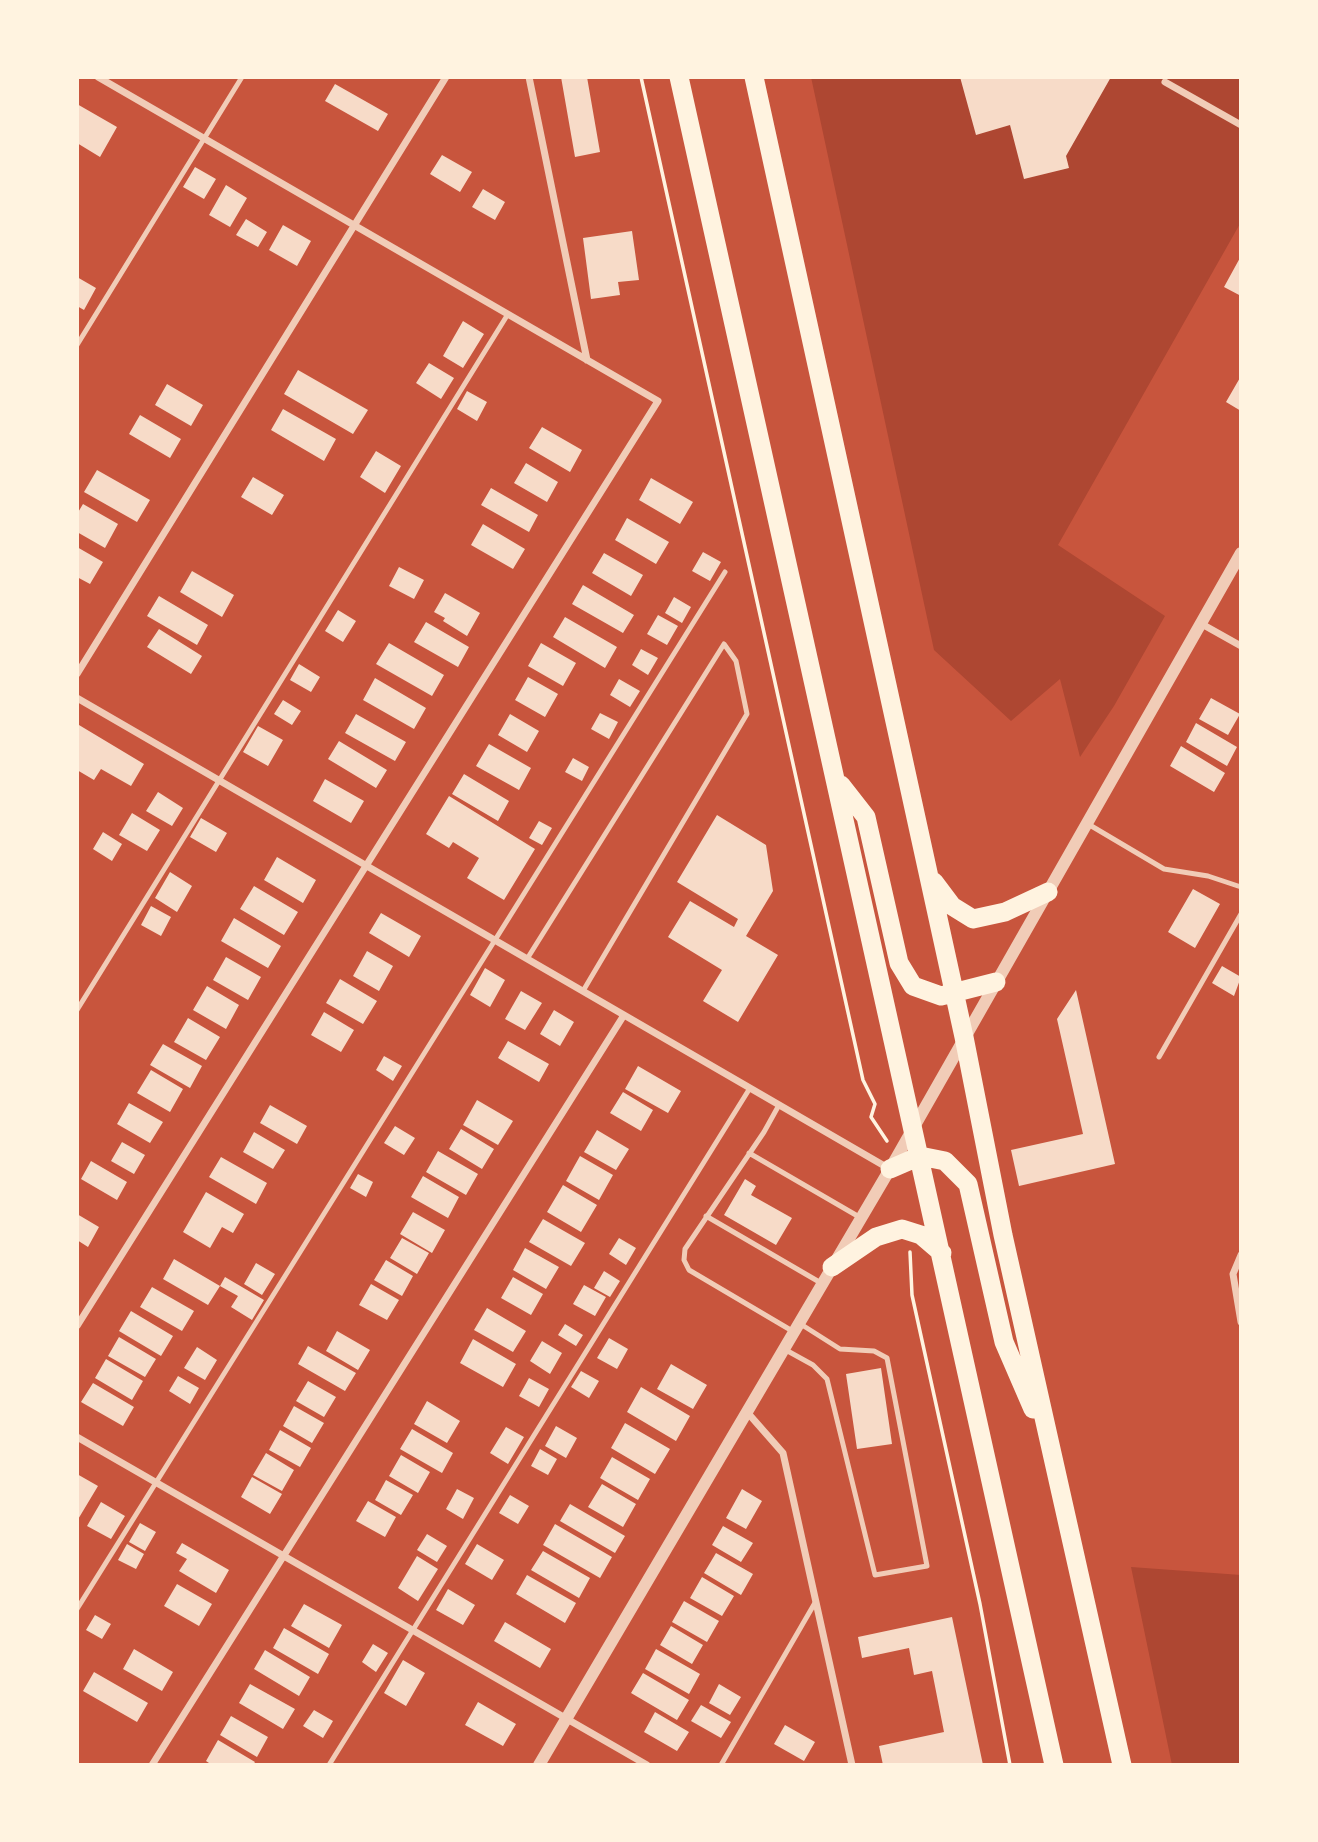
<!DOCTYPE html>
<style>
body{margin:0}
#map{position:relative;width:1318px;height:1842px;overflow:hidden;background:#c8553d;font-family:Poppins,sans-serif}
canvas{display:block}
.frame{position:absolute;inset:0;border:79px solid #fff3e0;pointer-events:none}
</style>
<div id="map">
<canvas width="1318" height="1842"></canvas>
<div class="frame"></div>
</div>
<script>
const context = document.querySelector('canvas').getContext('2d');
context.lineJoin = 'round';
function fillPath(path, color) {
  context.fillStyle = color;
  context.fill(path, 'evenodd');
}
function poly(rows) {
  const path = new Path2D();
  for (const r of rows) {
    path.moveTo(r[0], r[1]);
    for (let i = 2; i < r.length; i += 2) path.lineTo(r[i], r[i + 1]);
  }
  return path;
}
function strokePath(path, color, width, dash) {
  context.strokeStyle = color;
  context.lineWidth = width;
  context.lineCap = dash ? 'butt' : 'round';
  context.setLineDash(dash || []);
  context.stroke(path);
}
fillPath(poly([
 [811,77,1241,77,1241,222,1058,545,1165,616,1114,706,1080,757,1060,679,1011,721,934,650],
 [1131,1567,1241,1575,1241,1765,1172,1765]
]), '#ae4732');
fillPath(poly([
 [561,77,587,77,600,152,575,157],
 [960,77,1111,77,1066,156,1069,168,1024,179,1010,125,976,135],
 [335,84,388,114,378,131,325,101],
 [77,104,117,127,100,157,77,143],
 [442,155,472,172,460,192,430,174],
 [195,167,216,179,204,199,183,187],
 [226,185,247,198,230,227,209,215],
 [483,189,505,202,495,220,472,207],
 [246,219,267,232,258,247,236,235],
 [283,225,311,241,297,266,269,250],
 [632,231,639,280,618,282,620,295,591,299,583,238],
 [1241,256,1241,296,1224,287],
 [77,277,96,288,84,310,77,306],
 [463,321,484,334,463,368,443,356],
 [429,363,454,378,441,399,416,383],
 [298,370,368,410,353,434,284,394],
 [1241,376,1241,411,1226,402],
 [167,384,203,405,191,426,155,405],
 [467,391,487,402,477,421,457,409],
 [283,409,336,439,324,461,271,430],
 [140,415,181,439,170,458,129,434],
 [542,427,582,450,570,472,529,448],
 [376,451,401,466,385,493,360,477],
 [526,463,558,482,547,502,514,483],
 [97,470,150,500,137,522,84,492],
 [253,477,284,495,272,515,241,497],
 [651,478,693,502,680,524,639,500],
 [491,488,538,515,529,532,481,505],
 [83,504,118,524,105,548,77,532,77,514],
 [627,518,669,542,656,564,615,540],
 [483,524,525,549,513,569,471,545],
 [77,547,103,562,90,584,77,577],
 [703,552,721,562,710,581,692,571],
 [604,553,643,575,631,596,592,573],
 [399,567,424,580,414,599,389,586],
 [192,571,234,595,222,617,180,592],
 [583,585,634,615,623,633,572,604],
 [445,593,480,613,467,636,443,621,445,618,434,612],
 [159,596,208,625,197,645,147,616],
 [674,597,691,607,682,623,665,613],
 [338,610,356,621,343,642,325,631],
 [658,615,678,626,667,645,647,634],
 [565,617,617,647,605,668,553,637],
 [426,622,469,647,458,667,414,642],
 [159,629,202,656,191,674,147,647],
 [389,643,444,675,432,696,376,664],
 [541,643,576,663,563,686,528,666],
 [641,649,658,658,648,675,632,665],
 [299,664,320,677,311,692,290,680],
 [528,677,558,694,545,717,515,700],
 [375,678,426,708,414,729,363,700],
 [619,679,640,691,630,707,610,695],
 [1211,698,1240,714,1228,735,1199,719],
 [283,700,301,711,292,725,274,714],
 [600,713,618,722,609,739,591,729],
 [356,714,406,742,395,761,345,733],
 [510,714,539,731,527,752,498,735],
 [1196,723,1237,747,1227,766,1186,742],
 [79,725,144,764,131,786,101,769,94,780,77,770],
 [258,726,283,740,268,766,243,752],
 [339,741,387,770,376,788,328,759],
 [489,744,531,768,519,790,476,766],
 [1181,746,1225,773,1214,792,1170,766],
 [573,758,589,767,582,781,565,772],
 [464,774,509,801,498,821,452,794],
 [325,779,364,801,351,823,313,801],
 [158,792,183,808,172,826,146,811],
 [449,796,535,849,504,900,467,878,479,858,453,842,449,848,426,834],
 [132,813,160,830,147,851,119,835],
 [717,815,766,845,773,891,746,936,778,955,738,1022,703,1001,722,970,668,937,690,901,734,927,738,919,677,882],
 [201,818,227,833,216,852,190,837],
 [539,821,552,828,542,845,529,838],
 [103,832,122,844,112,861,93,849],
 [277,857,316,880,303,903,264,880],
 [170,872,192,886,177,912,155,898],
 [254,886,298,912,284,935,240,909],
 [1193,889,1220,904,1195,948,1168,932],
 [151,906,171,917,161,936,141,925],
 [381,913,421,936,409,957,369,933],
 [234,918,281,946,268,968,221,941],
 [367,951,393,966,379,991,353,976],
 [226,957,261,977,248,1000,213,980],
 [1222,966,1241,977,1234,996,1212,983],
 [485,968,505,980,490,1007,470,995],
 [340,979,377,1001,363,1024,326,1003],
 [207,986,239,1005,226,1029,193,1010],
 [1076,990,1115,1164,1019,1186,1011,1150,1083,1134,1057,1019],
 [521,991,542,1003,525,1030,505,1019],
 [554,1010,574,1022,560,1046,540,1034],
 [324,1012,354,1030,341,1052,311,1035],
 [188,1018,220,1037,206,1060,174,1042],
 [508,1041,549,1064,539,1082,498,1058],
 [163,1044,202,1066,190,1088,150,1065],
 [384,1056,402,1066,393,1081,376,1070],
 [638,1066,681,1091,668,1113,625,1089],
 [151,1070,183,1089,170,1112,137,1093],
 [623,1092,653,1110,641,1131,610,1113],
 [477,1100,513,1121,498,1145,463,1125],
 [129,1103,163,1122,150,1143,117,1124],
 [270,1105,307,1126,297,1144,260,1123],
 [395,1126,415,1138,404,1155,384,1143],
 [461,1129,494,1149,482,1169,449,1149],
 [597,1130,629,1149,616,1170,584,1152],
 [254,1132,285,1150,273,1169,243,1152],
 [122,1142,145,1155,134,1174,111,1161],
 [438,1151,478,1174,466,1195,426,1172],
 [580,1156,613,1175,599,1200,566,1181],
 [221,1157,267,1183,256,1204,209,1177],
 [91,1161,127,1182,117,1200,81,1179],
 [358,1174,373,1182,366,1197,350,1188],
 [423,1176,459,1197,448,1218,411,1197],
 [745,1179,756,1186,751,1195,792,1218,776,1245,724,1215],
 [563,1185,597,1205,581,1232,547,1212],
 [206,1192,244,1214,233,1233,222,1227,210,1248,183,1232],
 [413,1212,445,1230,432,1253,400,1234],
 [77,1214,99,1227,88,1247,77,1240],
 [543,1219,585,1243,571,1266,529,1242],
 [402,1238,429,1253,417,1274,390,1258],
 [619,1238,636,1248,626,1265,609,1254],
 [525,1248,559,1267,546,1289,513,1270],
 [174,1259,220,1286,208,1305,163,1279],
 [386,1260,413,1276,402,1296,374,1280],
 [256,1263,275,1274,262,1295,244,1284],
 [604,1271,620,1281,610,1297,594,1288],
 [225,1277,264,1300,252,1320,231,1307,238,1296,220,1286],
 [513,1277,543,1294,531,1315,501,1298],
 [371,1284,399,1300,387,1320,359,1305],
 [584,1285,606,1297,595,1316,573,1304],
 [152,1287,194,1311,182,1331,140,1307],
 [487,1308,526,1331,513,1352,474,1330],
 [131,1311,173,1336,161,1356,119,1331],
 [565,1324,583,1335,576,1346,558,1335],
 [337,1331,370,1350,358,1370,326,1351],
 [119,1337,156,1359,145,1377,108,1356],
 [609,1338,628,1349,617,1369,597,1358],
 [473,1339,516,1364,503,1387,460,1363],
 [542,1341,562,1353,550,1374,530,1361],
 [308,1346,356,1373,345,1391,298,1364],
 [197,1347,217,1360,205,1380,184,1368],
 [106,1359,143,1381,132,1400,95,1378],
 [671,1364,707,1385,693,1409,657,1389],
 [881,1368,892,1444,857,1449,846,1374],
 [581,1371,599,1381,589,1398,571,1387],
 [178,1376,199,1388,190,1404,169,1391],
 [529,1378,549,1389,539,1407,519,1396],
 [308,1381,336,1397,324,1417,296,1401],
 [93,1383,134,1407,123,1426,81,1402],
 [641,1387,690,1416,676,1441,627,1412],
 [427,1401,460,1421,447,1443,414,1424],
 [294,1406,324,1423,312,1443,283,1426],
 [625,1423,670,1449,655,1474,611,1448],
 [556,1426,577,1438,566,1458,545,1446],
 [506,1427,524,1437,508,1464,490,1453],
 [412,1429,453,1453,442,1473,400,1449],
 [280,1430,311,1448,300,1467,269,1450],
 [540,1449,557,1459,548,1475,531,1466],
 [266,1453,294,1470,282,1491,253,1475],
 [401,1455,430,1472,418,1493,389,1476],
 [612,1457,650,1479,638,1500,600,1478],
 [77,1474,98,1486,77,1521],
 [252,1477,282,1494,270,1514,241,1497],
 [386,1480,413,1495,401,1515,375,1500],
 [602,1484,636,1504,623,1527,588,1507],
 [457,1489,474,1498,463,1519,446,1509],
 [742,1489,762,1501,746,1529,726,1518],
 [510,1495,529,1506,518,1524,499,1513],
 [368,1501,396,1517,385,1537,356,1521],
 [101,1502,125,1516,111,1539,87,1526],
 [570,1504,625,1536,615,1553,560,1521],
 [140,1523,156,1532,145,1551,129,1542],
 [555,1524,612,1557,600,1578,543,1545],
 [723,1526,753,1543,741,1562,712,1545],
 [427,1534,447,1546,437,1562,417,1550],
 [182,1543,229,1570,216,1593,179,1571,187,1559,176,1553],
 [127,1544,144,1554,136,1569,118,1560],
 [477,1544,504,1560,492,1580,465,1564],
 [543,1551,590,1578,579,1598,531,1570],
 [716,1553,753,1574,741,1595,704,1573],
 [417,1556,438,1569,418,1601,398,1588],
 [527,1575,576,1603,565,1623,516,1594],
 [702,1577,734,1596,722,1616,690,1598],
 [177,1584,212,1604,199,1626,164,1606],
 [448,1589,475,1605,463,1625,436,1610],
 [684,1601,719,1621,707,1642,672,1622],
 [304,1604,342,1625,329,1648,291,1626],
 [95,1615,111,1624,102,1639,86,1630],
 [952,1617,983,1765,883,1765,879,1746,944,1732,932,1671,914,1675,909,1648,862,1658,858,1637],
 [505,1622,551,1649,540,1668,494,1641],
 [671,1626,703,1645,692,1664,660,1645],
 [284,1628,329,1654,318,1674,273,1648],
 [373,1644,388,1653,376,1672,362,1662],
 [134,1649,173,1672,162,1691,123,1669],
 [656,1649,700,1674,689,1694,645,1669],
 [265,1650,310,1677,299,1696,254,1669],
 [403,1660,425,1673,406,1706,384,1693],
 [94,1672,148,1703,137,1722,83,1691],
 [643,1673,689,1700,677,1720,631,1693],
 [250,1684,295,1709,283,1729,239,1703],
 [719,1684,741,1697,730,1715,709,1703],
 [478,1702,516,1724,503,1746,465,1725],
 [701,1705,731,1722,721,1738,691,1721],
 [314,1710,333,1721,323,1738,303,1726],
 [655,1712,689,1732,677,1751,644,1732],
 [231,1716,268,1737,257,1757,220,1735],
 [785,1725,815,1742,804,1761,774,1744],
 [218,1740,255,1762,253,1765,212,1765,206,1761]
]), '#f7dbc8');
strokePath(poly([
 [641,77,863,1080,875,1104,871,1117,887,1141],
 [910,1252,912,1295,980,1604,1010,1765]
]), '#fff3e0', 3.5);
strokePath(poly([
 [77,345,242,77],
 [1088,824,1164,869,1208,876,1241,887],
 [527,959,724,644,736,661,747,714,583,991],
 [77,1010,508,314],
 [1159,1057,1241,914],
 [779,1105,764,1132,685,1249,684,1260,689,1270,794,1332],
 [749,1153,861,1218],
 [706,1216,821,1283],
 [784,1349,813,1365,827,1379,875,1575,927,1566,887,1358,874,1351,840,1349,799,1323],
 [77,1609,725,572],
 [329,1765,750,1088],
 [721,1765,816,1601]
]), '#f1ccb7', 5);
strokePath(poly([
 [529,77,587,360],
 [1165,82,1241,125],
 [1200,623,1241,646],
 [77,674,446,77],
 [77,698,888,1168],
 [1241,1255,1233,1274,1241,1322],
 [77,1326,658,401,98,77],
 [747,1412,783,1453,852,1765],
 [77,1437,647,1765],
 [152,1765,624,1015]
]), '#f1ccb7', 7);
strokePath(poly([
 [539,1765,890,1169,1241,553]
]), '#f1ccb7', 12);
strokePath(poly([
 [679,77,1054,1765],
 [754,77,964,1037,1003,1235,1122,1765],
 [841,785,866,817,899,963,913,986,941,996,996,982],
 [934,882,952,906,973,919,1005,912,1048,892],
 [890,1169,920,1156,945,1161,968,1184,1004,1342,1033,1409],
 [832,1267,876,1237,902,1229,921,1235,942,1253]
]), '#fff3e0', 19);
</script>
